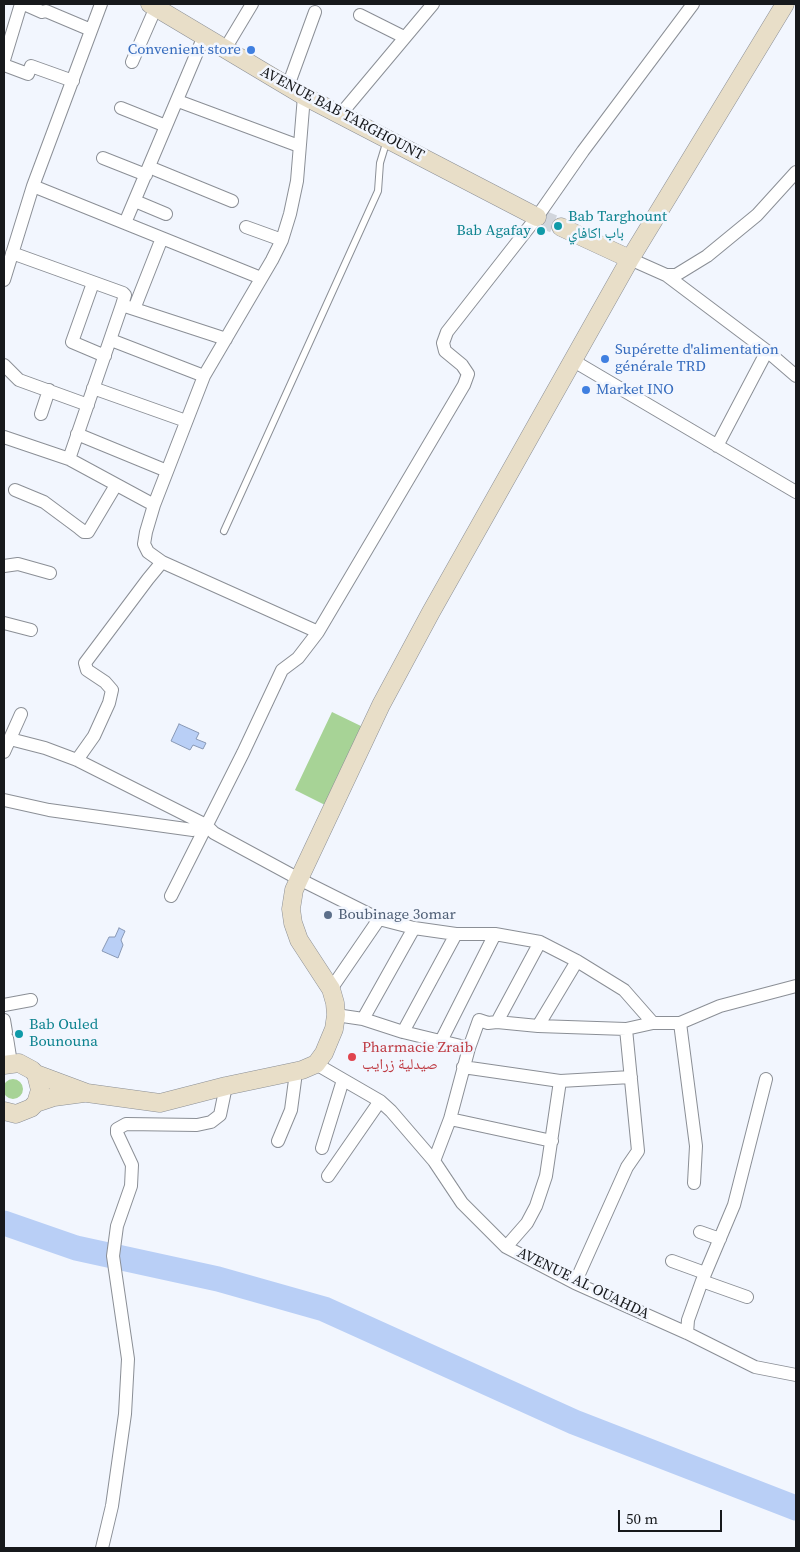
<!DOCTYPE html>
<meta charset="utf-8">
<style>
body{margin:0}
#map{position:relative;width:800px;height:1552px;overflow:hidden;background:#f2f6fe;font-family:"Source Serif 4",serif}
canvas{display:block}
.frame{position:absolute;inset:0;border:5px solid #17191c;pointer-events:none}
.scale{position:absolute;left:618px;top:1510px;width:104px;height:22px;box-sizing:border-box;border:2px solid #17191c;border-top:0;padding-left:6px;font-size:15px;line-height:18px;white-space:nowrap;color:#17191c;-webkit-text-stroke:4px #f2f6fe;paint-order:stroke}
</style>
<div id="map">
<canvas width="800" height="1552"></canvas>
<div class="frame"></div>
<div class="scale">50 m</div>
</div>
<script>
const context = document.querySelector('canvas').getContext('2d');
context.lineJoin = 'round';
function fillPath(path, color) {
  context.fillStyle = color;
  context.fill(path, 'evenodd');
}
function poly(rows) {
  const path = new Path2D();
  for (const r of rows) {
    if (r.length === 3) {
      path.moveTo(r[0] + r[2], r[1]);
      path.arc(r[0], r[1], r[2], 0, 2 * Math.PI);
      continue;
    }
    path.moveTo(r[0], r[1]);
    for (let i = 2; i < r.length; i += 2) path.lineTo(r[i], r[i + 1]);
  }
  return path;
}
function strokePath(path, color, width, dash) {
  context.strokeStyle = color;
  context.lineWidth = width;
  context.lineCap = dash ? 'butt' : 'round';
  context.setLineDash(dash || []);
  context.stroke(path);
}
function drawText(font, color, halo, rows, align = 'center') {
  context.font = font + ' "Source Serif 4","Noto Naskh Arabic",serif';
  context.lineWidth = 5;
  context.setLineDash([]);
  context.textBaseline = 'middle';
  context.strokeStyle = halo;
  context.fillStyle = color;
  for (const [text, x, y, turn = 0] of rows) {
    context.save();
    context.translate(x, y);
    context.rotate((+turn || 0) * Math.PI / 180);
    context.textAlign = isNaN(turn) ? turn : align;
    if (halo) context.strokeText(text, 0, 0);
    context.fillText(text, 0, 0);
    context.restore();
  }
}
fillPath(poly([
 [332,712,363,727,325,805,295,790],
 [13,1089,10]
]), '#a7d396');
const water = poly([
 [179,724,199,733,196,739,206,743,203,749,193,745,190,750,171,741,179,724],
 [119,928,125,931,121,940,123,945,118,958,102,951,109,937,115,937,119,928]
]);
fillPath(water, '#b9cff6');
strokePath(water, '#8898b5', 1);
strokePath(poly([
 [4,1223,76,1248,218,1279,324,1309,574,1422,796,1508]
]), '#b9cff6', 25);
strokePath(poly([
 [537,217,561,227]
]), '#d1d5dc', 18, [18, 9]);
const lane = poly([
 [224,531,378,191,380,163,387,140]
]);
const street = poly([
 [24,4,42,12,46,11,91,30],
 [360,15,404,37],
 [225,49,252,4],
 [4,60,21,4],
 [132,62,156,7],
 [4,65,28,74,31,66,73,81],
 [288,86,315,12],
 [304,96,297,181,290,214,282,240,272,260,204,376,154,505,146,532,144,544,148,552,162,562,318,632],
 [178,101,299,146],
 [121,108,166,126],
 [340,115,433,4],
 [103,158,146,175],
 [149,167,232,201],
 [33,186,261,278],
 [135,201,166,214],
 [125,223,204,36],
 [246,227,282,240],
 [12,253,123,293,125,295,122,305,226,339],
 [630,259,666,275,676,275,707,256,757,215,796,172],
 [666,275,767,351,796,376],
 [4,280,33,186,101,4],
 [93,283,72,342,105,356],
 [134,309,162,238],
 [111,340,204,376],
 [572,360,796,492],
 [4,365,19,380,88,405],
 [93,388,186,421],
 [41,414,49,390],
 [77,434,167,471],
 [4,437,69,459,154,505],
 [717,446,767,351],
 [69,459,122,305],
 [15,490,44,502,79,528,84,532,88,532,116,485],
 [4,566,18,564,50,573],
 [4,623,31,630],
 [10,739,45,748,77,760,206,825,214,833,299,879,379,919,414,928,456,934,495,934,540,942,577,961,624,990,653,1023],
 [4,752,21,714],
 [77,760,94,736,109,703,112,690,105,682,87,670,85,663,148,579,162,562],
 [4,800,49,810,193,830,206,825],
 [171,896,243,753,282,670,298,658,318,632,464,385,468,374,462,365,445,351,443,343,447,332,537,217,583,151,693,4],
 [331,989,379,919],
 [4,1005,31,1000],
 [336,1015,363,1019,403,1032,469,1048,450,1119],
 [363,1019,414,928],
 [4,1020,6,1032],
 [497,1022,540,942],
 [680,1023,696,1146,694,1183],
 [538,1026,577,961],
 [403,1032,456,934],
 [7,1038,11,1063],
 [441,1041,495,934],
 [469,1048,479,1020,488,1023,497,1022,538,1026,626,1029,653,1023,680,1023,720,1006,796,986],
 [316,1064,380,1101,391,1111,434,1161,462,1203,506,1247,575,1283,687,1333,755,1367,796,1375],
 [463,1067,560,1081,631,1077],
 [278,1141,291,1110,295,1080,292,1072],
 [322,1148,343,1080],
 [434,1161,450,1119,552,1141],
 [328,1176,380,1101],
 [700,1232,720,1239],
 [506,1247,527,1223,536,1206,546,1176,560,1081],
 [672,1261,705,1273],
 [702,1281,747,1297],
 [575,1283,627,1167,638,1151,626,1029],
 [687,1333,688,1320,702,1281,734,1205,766,1079],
 [102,1548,112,1506,125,1414,128,1359,113,1256,117,1226,131,1186,132,1165,117,1133,117,1129,126,1124,197,1125,211,1122,220,1115,226,1086]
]);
const secondary = poly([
 [150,4,304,96,537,217],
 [561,227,630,259],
 [4,1065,19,1063,32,1070,36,1074,40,1090,36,1103,31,1108,16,1114,4,1111],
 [36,1074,87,1093,160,1103,226,1086,302,1070,316,1064,324,1053,334,1029,336,1015,335,1003,331,989,299,940,293,923,291,909,294,890,299,879,381,705,431,612,630,259,785,4],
 [36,1103,54,1097,84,1093]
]);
strokePath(lane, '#8b8f96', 8);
strokePath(street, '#8b8f96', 14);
strokePath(secondary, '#8b8f96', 19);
strokePath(lane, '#fff', 6);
strokePath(street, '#fff', 12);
strokePath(secondary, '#e8dec8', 18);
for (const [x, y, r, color] of [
 [251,50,5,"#3f7fe0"],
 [558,226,5,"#0f9aa8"],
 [541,231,5,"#0f9aa8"],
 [605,359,5,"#3f7fe0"],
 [586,390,5,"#3f7fe0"],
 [328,915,5,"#5c6f8a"],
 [19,1034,5,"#0f9aa8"],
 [352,1057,5,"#e0444e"]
]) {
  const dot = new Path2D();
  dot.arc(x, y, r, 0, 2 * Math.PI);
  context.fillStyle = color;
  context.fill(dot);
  strokePath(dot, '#f2f6fe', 2);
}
drawText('15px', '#366cbe', '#f2f6fe', [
 ["Convenient store",241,50,"right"],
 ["Supérette d'alimentation",615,350],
 ["générale TRD",615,367],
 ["Market INO",596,390]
], 'left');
drawText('15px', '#17191c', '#f2f6fe', [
 ["AVENUE BAB TARGHOUNT",342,114,28],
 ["AVENUE AL OUAHDA",583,1284,26]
]);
drawText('15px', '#0d838f', '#f2f6fe', [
 ["Bab Targhount",568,217],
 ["باب اكافاي",568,234],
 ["Bab Agafay",531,231,"right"],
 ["Bab Ouled",29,1025],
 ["Bounouna",29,1042]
], 'left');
drawText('15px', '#4e5e75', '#f2f6fe', [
 ["Boubinage 3omar",338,915]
], 'left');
drawText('15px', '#be3a42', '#f2f6fe', [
 ["Pharmacie Zraib",362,1048],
 ["صيدلية زرايب",362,1065]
], 'left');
</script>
